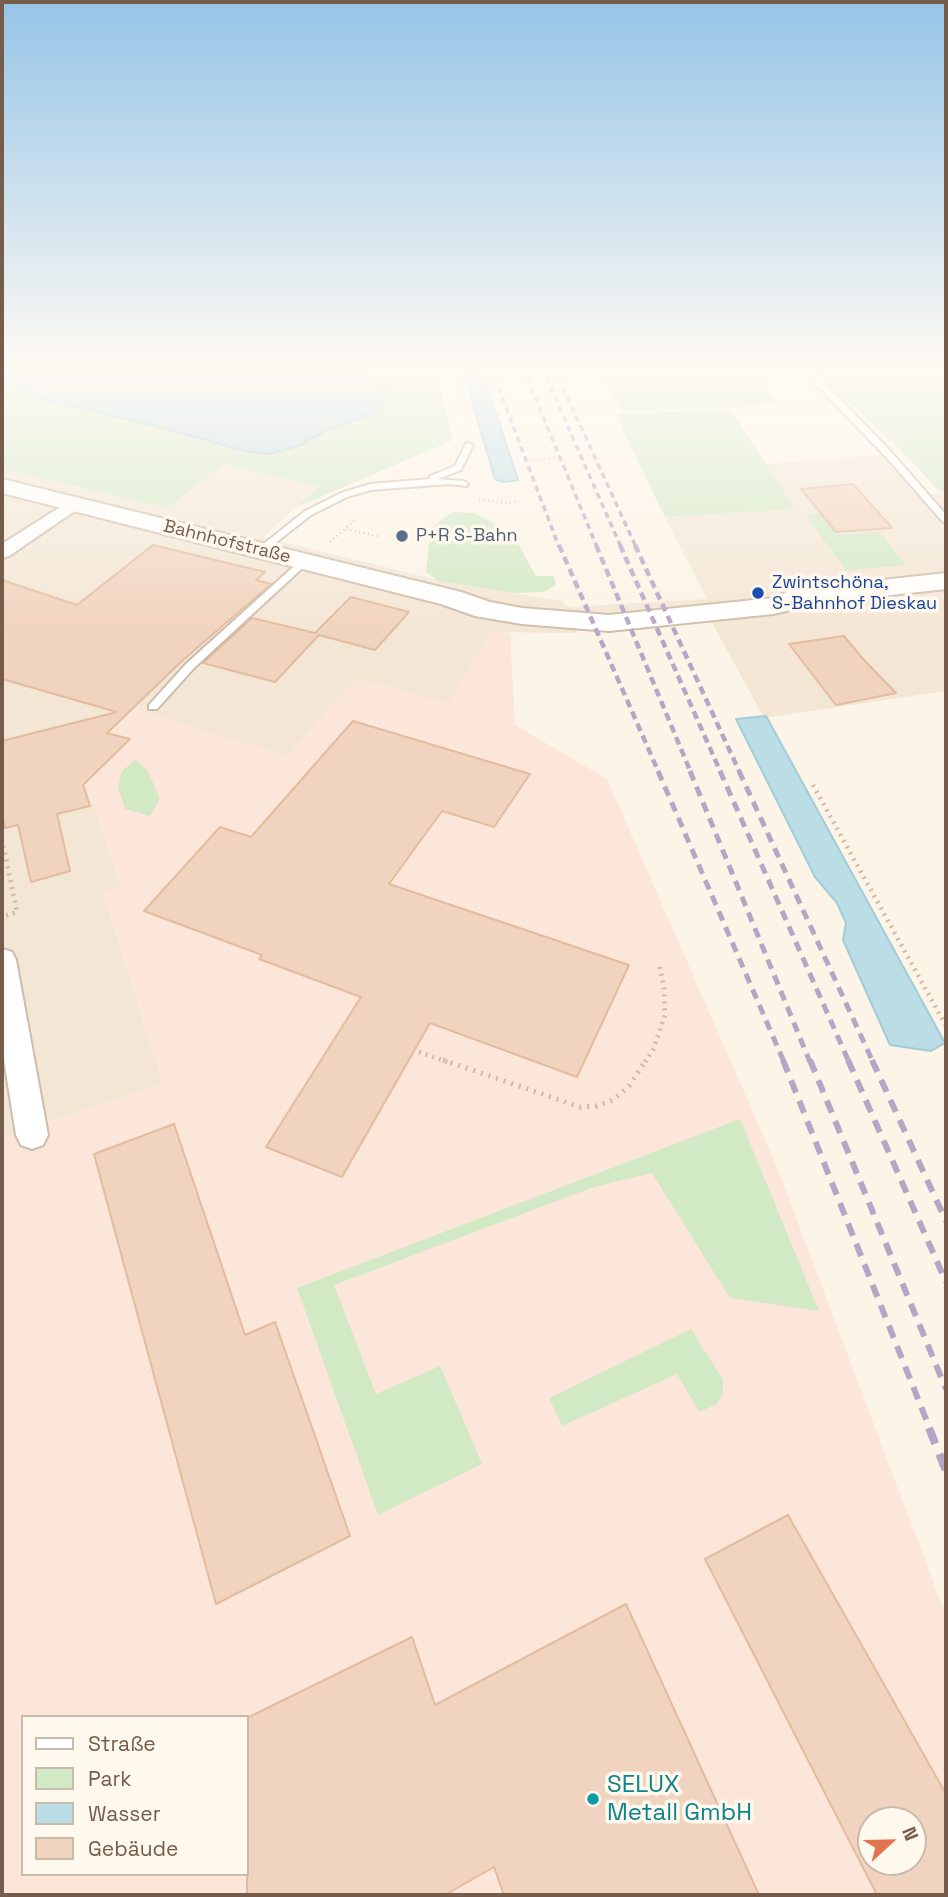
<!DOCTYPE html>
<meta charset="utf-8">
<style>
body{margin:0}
#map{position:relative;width:948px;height:1897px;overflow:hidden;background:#fcf4e6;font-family:"Space Grotesk",sans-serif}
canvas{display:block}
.frame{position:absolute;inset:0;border:4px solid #755c4b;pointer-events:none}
.legend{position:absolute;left:21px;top:1715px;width:228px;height:161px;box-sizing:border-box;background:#fff8ed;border:2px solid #c8baac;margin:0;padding:9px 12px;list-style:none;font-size:21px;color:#755c4b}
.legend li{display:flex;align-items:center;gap:14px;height:35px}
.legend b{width:35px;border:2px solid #c8baac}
.north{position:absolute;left:857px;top:1806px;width:70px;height:70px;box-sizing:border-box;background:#fff8ed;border:2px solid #c8baac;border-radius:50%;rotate:68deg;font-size:19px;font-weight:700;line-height:28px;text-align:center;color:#755c4b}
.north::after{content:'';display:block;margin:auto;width:24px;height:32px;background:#e2754f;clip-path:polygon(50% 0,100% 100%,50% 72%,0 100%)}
</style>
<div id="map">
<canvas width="948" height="1897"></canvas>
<div class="frame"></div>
<ul class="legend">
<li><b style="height:9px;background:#fff"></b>Straße</li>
<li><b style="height:19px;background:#d2e9c5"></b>Park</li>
<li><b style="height:19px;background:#bbdde5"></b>Wasser</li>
<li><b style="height:19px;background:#f1d4bf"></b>Gebäude</li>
</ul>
<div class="north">N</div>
</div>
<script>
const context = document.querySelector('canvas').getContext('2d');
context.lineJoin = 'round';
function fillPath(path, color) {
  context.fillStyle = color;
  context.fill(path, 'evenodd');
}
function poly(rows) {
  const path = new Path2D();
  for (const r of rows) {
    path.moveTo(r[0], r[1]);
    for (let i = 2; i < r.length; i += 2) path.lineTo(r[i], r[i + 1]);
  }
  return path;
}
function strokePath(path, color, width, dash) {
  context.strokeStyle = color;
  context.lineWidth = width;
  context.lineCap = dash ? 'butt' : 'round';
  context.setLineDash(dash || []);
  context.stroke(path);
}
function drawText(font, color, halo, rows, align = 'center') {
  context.font = font + ' "Space Grotesk",sans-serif';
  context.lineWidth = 7;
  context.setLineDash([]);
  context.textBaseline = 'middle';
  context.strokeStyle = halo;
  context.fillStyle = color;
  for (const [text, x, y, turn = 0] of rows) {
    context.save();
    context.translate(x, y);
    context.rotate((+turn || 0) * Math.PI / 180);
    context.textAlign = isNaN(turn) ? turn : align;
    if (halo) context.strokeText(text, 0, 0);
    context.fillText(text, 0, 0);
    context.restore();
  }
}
fillPath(poly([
 [893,454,930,494,946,493,946,691,764,718,709,617,574,626,577,633,491,632,448,704,357,678,287,757,136,709,79,762,121,887,103,892,163,1084,2,1138,2,469,168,508,224,464,318,487,263,537,446,582,563,601,567,607,707,599,665,517,794,509,766,464]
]), '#f3e6d5');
fillPath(poly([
 [491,632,510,633,515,725,607,779,777,1167,946,1616,946,1895,2,1895,2,1138,163,1084,103,891,121,886,79,762,137,709,287,757,357,678,448,703],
 [23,1717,247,1717,247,1874,23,1874],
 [871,1820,913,1820,913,1862,871,1862]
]), '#fce6da');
fillPath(poly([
 [363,368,435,368,453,440,295,508,318,487,224,464,168,508,2,469,2,382,56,404,200,437,301,445,323,432,349,423,383,384,369,379,364,375],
 [598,368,752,368,778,405,622,412],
 [795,368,946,368,946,492,940,492,901,450,816,372],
 [730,409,795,509,665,517,615,414],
 [453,512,474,513,494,523,516,540,536,576,554,576,556,585,543,592,514,593,439,581,426,572,431,528],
 [821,513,837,535,880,532,906,565,846,570,805,515],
 [135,760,148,771,160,799,150,816,125,809,118,787,122,771],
 [740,1119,819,1311,730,1298,652,1173,594,1187,334,1285,376,1394,440,1366,482,1464,378,1515,297,1288],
 [691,1329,723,1380,723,1393,717,1404,699,1412,677,1374,562,1426,549,1398]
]), '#d2e9c5');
const water = poly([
 [2,368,363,368,364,375,383,384,392,395,375,412,323,432,301,445,270,454,249,452,156,426,37,398,2,382,2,368],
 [462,368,481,368,518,480,503,482,495,479,462,368],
 [766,716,945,1043,931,1051,890,1045,843,940,846,923,837,903,815,877,736,719,766,716]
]);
fillPath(water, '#bbdde5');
strokePath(water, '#a2ccd7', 2);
const building = poly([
 [853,484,892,528,836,532,801,489,853,484],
 [153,545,265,572,256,580,271,584,183,660,107,733,130,739,83,785,90,806,57,814,70,871,31,882,18,825,5,828,2,813,2,741,117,712,2,679,2,580,77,605,153,545],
 [351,597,409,612,375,650,319,635,275,682,203,663,252,618,315,633,351,597],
 [844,636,862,658,896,693,836,705,789,644,844,636],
 [353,721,530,774,494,827,442,811,389,884,629,965,577,1077,430,1023,342,1177,266,1147,361,997,259,959,262,955,144,911,220,827,251,837,353,721],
 [174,1124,245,1335,275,1322,350,1536,216,1604,94,1154,174,1124],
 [788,1515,946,1794,946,1895,877,1895,705,1559,788,1515],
 [871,1820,913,1820,913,1862,871,1862,871,1820],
 [626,1604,759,1895,504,1895,494,1867,445,1895,247,1895,247,1718,412,1637,435,1705,626,1604]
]);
fillPath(building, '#f1d4bf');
strokePath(building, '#e3bc9f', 2);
const lane = poly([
 [810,374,816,374,893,454,946,515,946,523,943,522,887,458,810,378,810,374],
 [466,443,473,445,461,470,438,479,464,481,468,484,467,486,449,484,371,490,347,497,311,515,264,552,256,550,305,511,341,493,370,484,430,479,430,476,455,466,466,443],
 [302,559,310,561,194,668,157,709,149,709,149,705,186,664,302,559]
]);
const street = poly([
 [73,499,82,504,79,508,9,556,2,558,2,544,73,499],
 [2,949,12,952,16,960,48,1135,43,1145,32,1149,21,1145,16,1135,2,1047,2,949]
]);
const secondary = poly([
 [2,479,461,592,490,602,522,608,609,615,773,598,791,590,946,573,946,589,826,602,773,614,609,631,522,624,475,616,441,604,2,493,2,479]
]);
strokePath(lane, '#cdbcad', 4);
strokePath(street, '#cdbcad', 4);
strokePath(secondary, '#d0bdaa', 4);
strokePath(poly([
 [455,368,465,398,468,427],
 [531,460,555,458],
 [479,499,504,503,519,501],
 [346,529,381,537],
 [330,542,356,519]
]), '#d6b8a2', 2.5, [1, 3.5]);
strokePath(poly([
 [813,785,946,1026],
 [2,839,17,912,2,917],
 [419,1052,448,1062],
 [645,1062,653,1050,665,1015,664,988,659,963]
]), '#d6b8a2', 4.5, [2, 5]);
strokePath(poly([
 [443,1060,580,1107,597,1106,613,1100,629,1086,646,1060]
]), '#d6b8a2', 5, [2, 6]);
fillPath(lane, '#fff');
fillPath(street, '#fff');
fillPath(secondary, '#fff');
strokePath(poly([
 [491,368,559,547],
 [523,368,597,547],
 [542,368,621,547],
 [554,368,636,547]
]), '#b8a5c6', 3.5, [6, 4.5]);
strokePath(poly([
 [559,545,659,773],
 [596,545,691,773],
 [620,545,721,773],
 [635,545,740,773]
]), '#b8a5c6', 4.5, [8, 5]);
strokePath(poly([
 [658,771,784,1062],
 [690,771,810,1062],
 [720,771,849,1062],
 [739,771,873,1062]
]), '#b8a5c6', 5, [10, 7]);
strokePath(poly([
 [783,1060,930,1429],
 [810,1060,946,1389],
 [848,1060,946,1282],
 [872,1060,946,1221]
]), '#b8a5c6', 6, [13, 9]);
strokePath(poly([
 [929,1428,946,1471]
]), '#b8a5c6', 8, [17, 11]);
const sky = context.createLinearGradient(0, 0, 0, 634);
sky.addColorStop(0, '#96c4e7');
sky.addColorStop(0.58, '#fefaf4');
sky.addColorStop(1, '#fefaf400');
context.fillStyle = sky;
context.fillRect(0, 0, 948, 634);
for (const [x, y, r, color] of [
 [402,536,7,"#5c6f8a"],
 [758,593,7,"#1a4fb4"],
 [593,1799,7,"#0f9aa8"]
]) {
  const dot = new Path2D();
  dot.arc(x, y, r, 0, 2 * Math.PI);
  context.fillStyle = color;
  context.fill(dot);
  strokePath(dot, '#fff8ed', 2.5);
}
drawText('18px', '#4e5e75', '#fff8ed', [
 ["P+R S-Bahn",416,536]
], 'left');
drawText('18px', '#755c4b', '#fff8ed', [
 ["Bahnhofstraße",227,542,14]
]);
drawText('18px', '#164399', '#fff8ed', [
 ["Zwintschöna,",772,583],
 ["S-Bahnhof Dieskau",772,604]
], 'left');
drawText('24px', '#0d838f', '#fff8ed', [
 ["SELUX",607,1785],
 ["Metall GmbH",607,1813]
], 'left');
</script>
